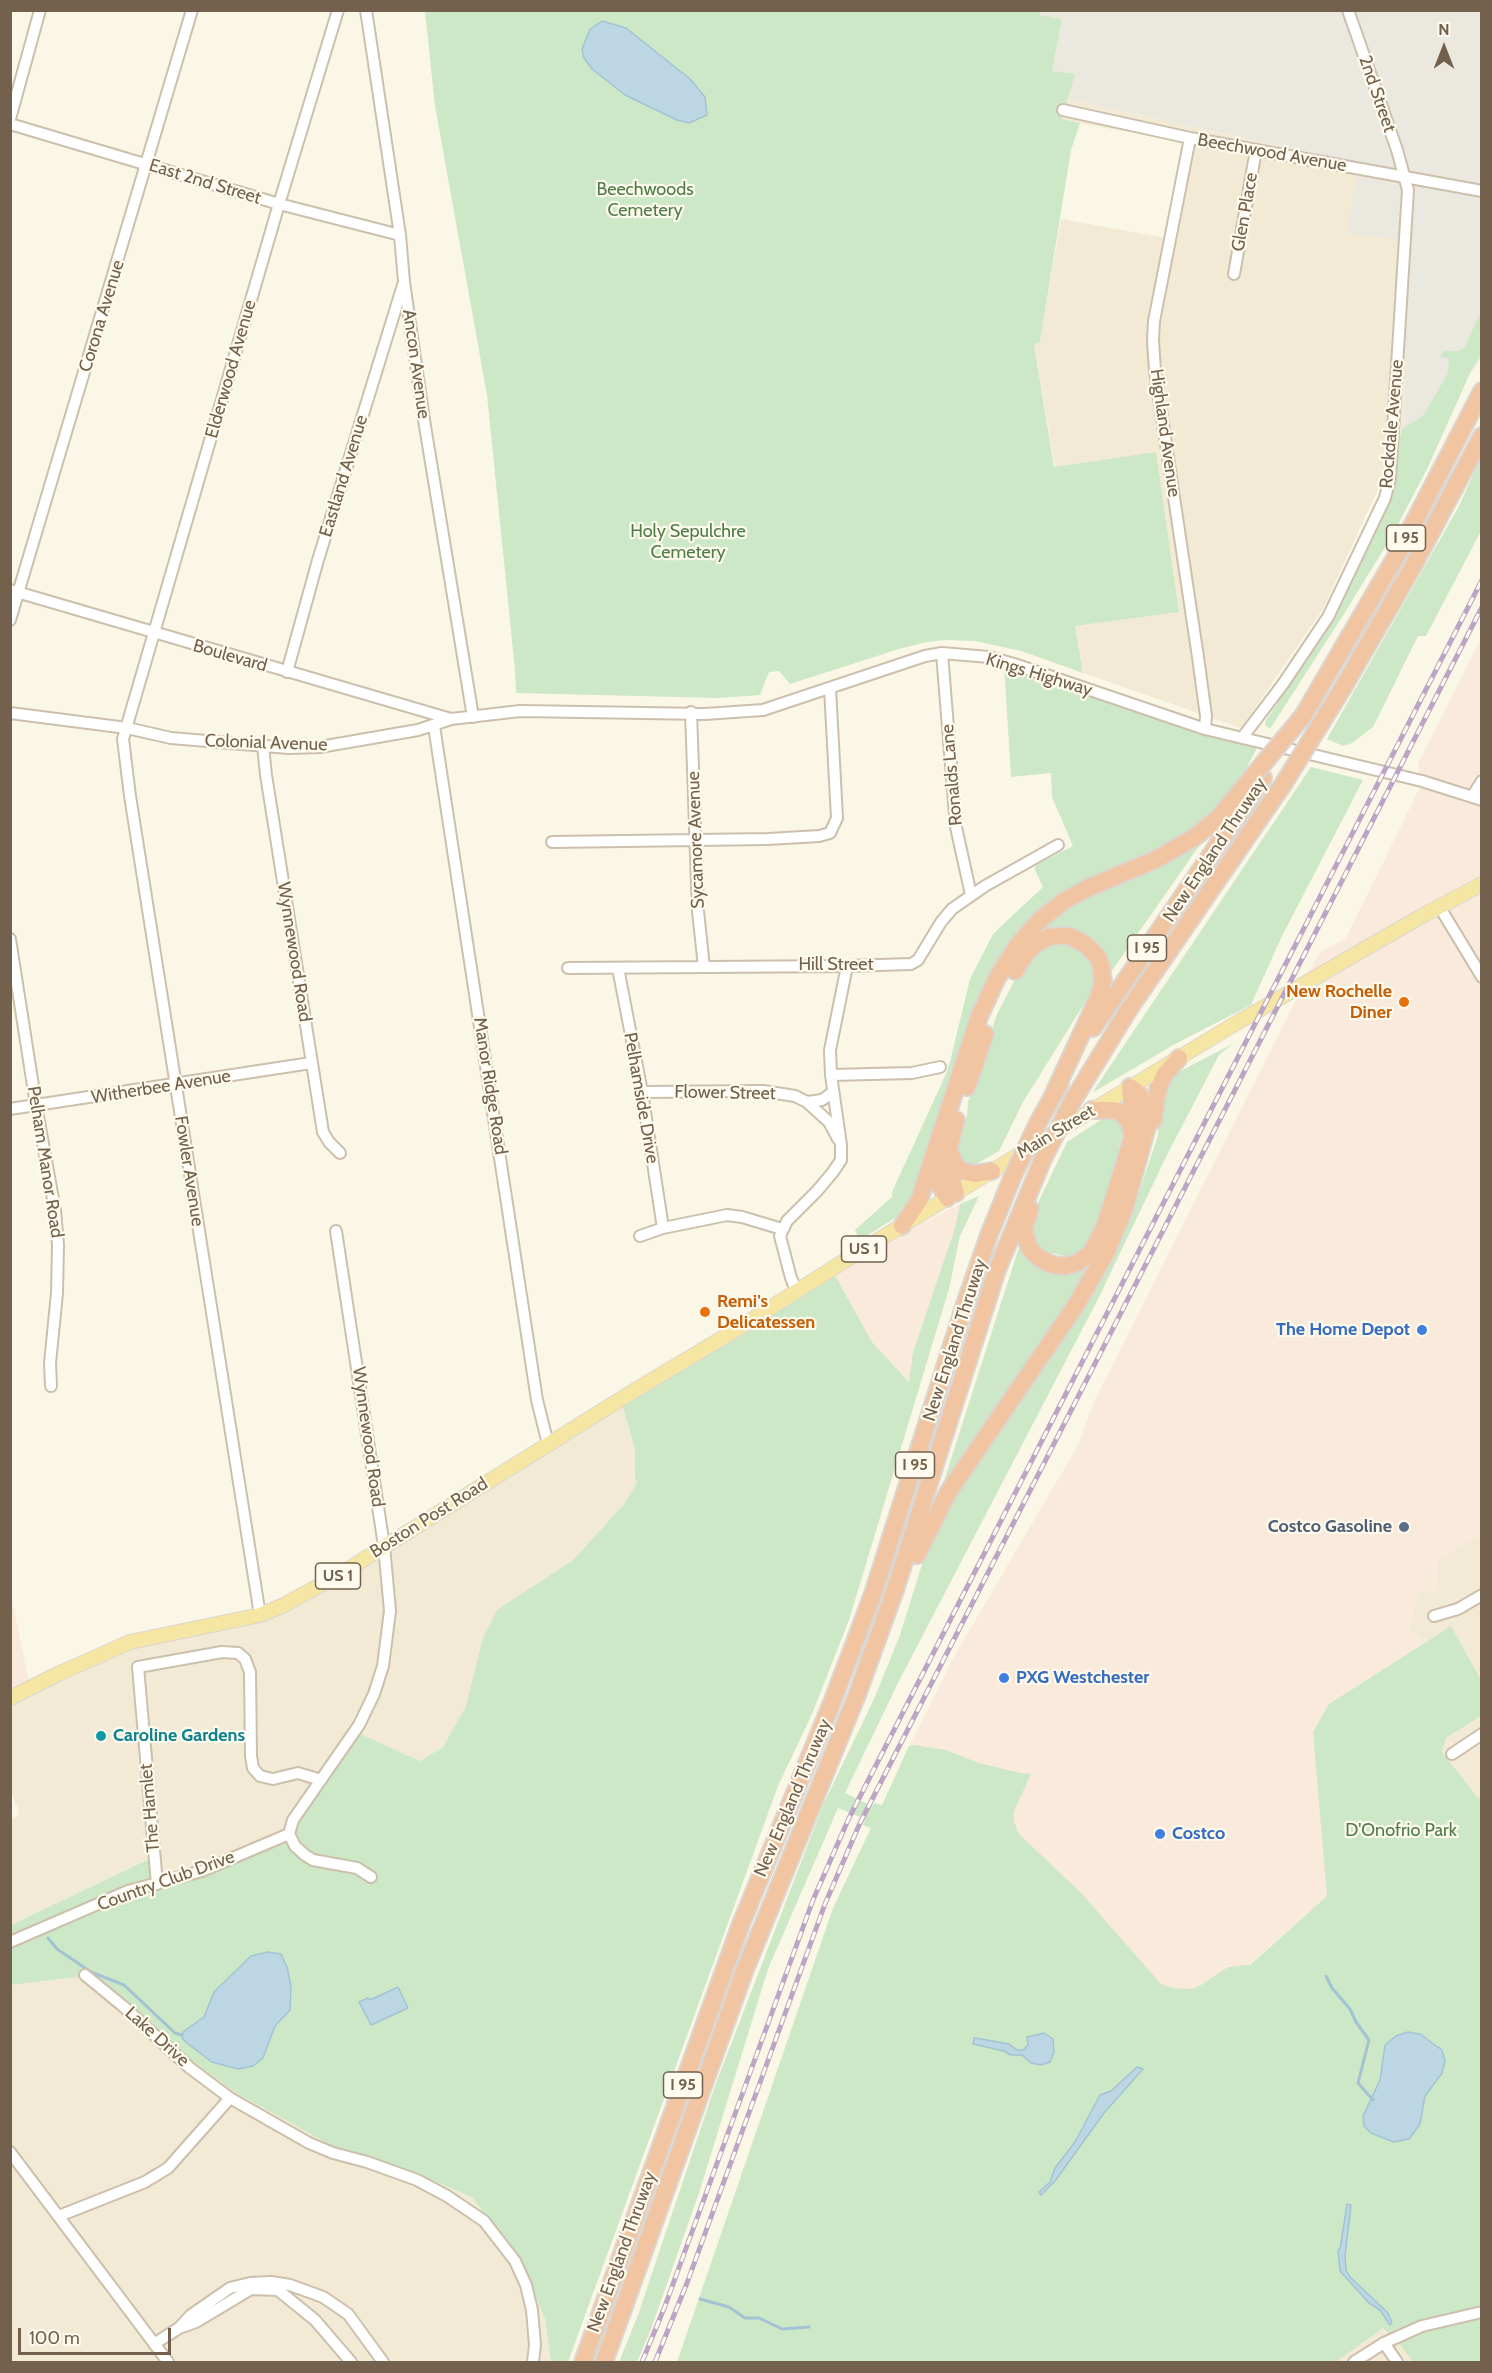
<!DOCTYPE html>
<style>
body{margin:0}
#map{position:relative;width:1492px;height:2373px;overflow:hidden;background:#fbf7e7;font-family:Cabin,sans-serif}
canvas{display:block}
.frame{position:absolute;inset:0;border:12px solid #73614d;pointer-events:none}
.north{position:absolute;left:1414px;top:18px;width:60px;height:60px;-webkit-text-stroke:4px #fefaed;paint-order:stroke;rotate:0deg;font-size:16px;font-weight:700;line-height:24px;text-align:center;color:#73614d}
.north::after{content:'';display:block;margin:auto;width:21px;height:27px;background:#73614d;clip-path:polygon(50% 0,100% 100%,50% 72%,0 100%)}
.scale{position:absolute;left:18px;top:2328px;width:153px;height:27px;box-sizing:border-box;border:3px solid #73614d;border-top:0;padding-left:8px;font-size:18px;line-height:21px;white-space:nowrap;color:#73614d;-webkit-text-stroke:4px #fefaed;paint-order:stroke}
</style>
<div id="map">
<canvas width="1492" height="2373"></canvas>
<div class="frame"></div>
<div class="north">N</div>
<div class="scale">100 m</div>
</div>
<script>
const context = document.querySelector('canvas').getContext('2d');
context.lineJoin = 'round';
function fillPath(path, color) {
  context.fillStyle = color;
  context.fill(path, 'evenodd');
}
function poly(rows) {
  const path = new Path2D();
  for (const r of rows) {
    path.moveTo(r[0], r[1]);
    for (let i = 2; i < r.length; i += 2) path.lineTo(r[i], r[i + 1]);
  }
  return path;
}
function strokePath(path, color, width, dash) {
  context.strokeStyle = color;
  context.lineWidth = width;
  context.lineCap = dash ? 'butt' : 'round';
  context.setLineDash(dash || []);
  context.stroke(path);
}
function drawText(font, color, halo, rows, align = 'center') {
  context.font = font + ' Cabin,sans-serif';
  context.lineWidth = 4.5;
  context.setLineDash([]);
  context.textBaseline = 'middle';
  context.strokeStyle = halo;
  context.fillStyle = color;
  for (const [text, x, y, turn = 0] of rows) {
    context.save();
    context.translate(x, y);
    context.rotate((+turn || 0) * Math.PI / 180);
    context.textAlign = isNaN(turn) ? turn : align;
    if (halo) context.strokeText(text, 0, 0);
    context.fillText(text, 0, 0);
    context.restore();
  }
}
fillPath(poly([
 [1068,99,1360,164,1407,240,1404,432,1323,609,1241,728,1083,673,1075,626,1179,611,1156,452,1055,467,1034,343,1040,342,1061,219,1166,238,1184,142,1062,120],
 [621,1401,635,1449,635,1476,637,1482,625,1503,573,1560,497,1610,483,1638,466,1706,443,1747,420,1761,356,1732,292,1833,158,1887,152,1857,11,1925,10,1819,17,1816,19,1811,11,1792,11,1702,131,1643,255,1617],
 [1481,1534,1481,1697,1443,1632,1424,1643,1409,1629,1420,1592,1436,1590,1437,1560],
 [1481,1716,1481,1796,1478,1799,1442,1753,1446,1738],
 [93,1975,169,2044,336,2148,404,2169,472,2197,523,2265,545,2319,551,2362,11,2362,11,1985],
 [1383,2328,1399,2343,1413,2362,1336,2362]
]), '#f2ead5');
fillPath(poly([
 [1481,639,1481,1534,1437,1560,1436,1590,1420,1592,1409,1629,1424,1643,1329,1704,1327,1896,1201,2007,1176,2000,909,1746,956,1653,1078,1445,1093,1404,1319,953,1346,938,1421,785,1418,763],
 [960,1204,955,1228,913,1352,909,1382,872,1342,835,1275,909,1230],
 [10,1590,31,1691,10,1702]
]), '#faeadb');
fillPath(poly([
 [1040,10,1481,11,1481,358,1426,436,1404,432,1407,241,1346,233,1360,164,1068,99,1074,75,1052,71,1062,20,1039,15]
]), '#ebe8e0');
fillPath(poly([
 [1040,10,1040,15,1062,19,1052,71,1075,74,1062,119,1080,123,1071,150,1040,342,1034,344,1054,467,1156,452,1179,612,1075,626,1083,673,1021,651,975,641,947,640,926,642,899,649,790,684,779,671,769,672,760,695,719,698,516,693,515,670,487,395,435,106,425,11],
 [1481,312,1481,353,1471,371,1428,467,1393,534,1344,614,1270,729,1265,725,1266,720,1277,704,1278,695,1342,594,1380,524,1402,429,1423,416,1448,373,1449,358,1440,357,1443,351,1459,351,1464,348],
 [1481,457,1481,531,1426,636,1418,636,1373,727,1352,743,1343,746,1327,739,1459,506],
 [1004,665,1256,747,1256,750,1231,797,1189,835,1135,863,1074,885,1031,915,1001,955,976,1002,963,1037,908,1210,860,1240,855,1230,892,1197,892,1192,945,1076,950,1062,970,979,993,934,1043,887,1035,870,1036,865,1073,846,1052,797,1051,773,1011,777],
 [1311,767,1363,780,1281,938,1251,1005,1175,1044,1092,1093],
 [1198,843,1199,846,1111,972,1109,970,1105,952,1089,936,1061,929,1032,937,1082,893],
 [1059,945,1080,948,1092,962,1095,980,1091,993,1023,1102,999,1151,971,1167,962,1165,955,1145,967,1116,968,1102,997,1014,1019,972,1036,950],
 [1234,1043,1219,1055,1168,1153,1098,1299,899,1681,845,1793,872,1806,874,1803,882,1805,909,1746,915,1745,946,1750,979,1763,1020,1773,1031,1774,1014,1811,1014,1821,1018,1833,1082,1894,1160,1983,1172,1988,1192,1989,1201,1985,1228,1967,1250,1965,1327,1896,1313,1732,1329,1704,1451,1626,1482,1682,1481,1716,1446,1738,1442,1752,1478,1798,1481,1796,1481,2362,1413,2362,1399,2343,1383,2328,1336,2362,677,2362,833,1908,871,1828,863,1825,865,1819,838,1808,768,1969,699,2193,651,2329,637,2362,619,2362,638,2315,715,2086,823,1805,874,1699,900,1635,929,1542,949,1504,1072,1323,1110,1262,1137,1199,1158,1135,1160,1105,1173,1075],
 [1105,1117,1114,1119,1120,1124,1123,1134,1119,1147,1115,1176,1094,1233,1089,1244,1078,1254,1066,1256,1047,1252,1036,1244,1032,1225,1037,1205,1067,1142],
 [979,1196,960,1236,949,1289,849,1620,812,1714,778,1786,568,2362,551,2362,545,2319,523,2265,472,2197,404,2169,336,2148,235,2092,169,2044,93,1975,11,1985,11,1925,153,1857,158,1887,292,1833,299,1817,356,1732,420,1761,443,1747,466,1706,483,1638,497,1610,573,1560,625,1503,637,1482,635,1477,635,1449,621,1401,835,1275,872,1342,909,1382,913,1352,955,1228,960,1204],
 [1020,1244,1027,1256,1093,1265,946,1484,943,1484]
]), '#cde8c6');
const water = poly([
 [602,21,626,28,690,79,705,97,707,115,689,123,677,120,625,95,592,69,584,58,582,49,590,29,602,21],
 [268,1952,281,1954,287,1967,291,1986,290,2010,275,2026,263,2058,253,2066,238,2069,212,2062,188,2044,182,2038,183,2032,204,2017,214,1992,251,1956,268,1952],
 [398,1987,408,2008,371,2025,359,2002,368,1998,370,2000,398,1987],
 [1408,2032,1420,2034,1442,2050,1445,2061,1442,2073,1425,2096,1420,2124,1409,2139,1394,2142,1371,2133,1364,2126,1363,2116,1380,2080,1385,2045,1396,2036,1408,2032],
 [1044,2033,1053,2039,1054,2052,1050,2062,1041,2065,1031,2063,1022,2055,1011,2055,1004,2051,973,2044,974,2038,981,2039,1009,2044,1017,2050,1023,2050,1028,2045,1027,2037,1044,2033],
 [1137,2067,1143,2069,1104,2113,1055,2181,1041,2195,1039,2192,1050,2182,1055,2168,1075,2142,1100,2095,1111,2091,1137,2067],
 [1347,2204,1351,2205,1345,2256,1346,2270,1350,2277,1388,2313,1392,2323,1390,2325,1380,2310,1369,2303,1340,2271,1338,2250,1340,2249,1347,2204]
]);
fillPath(water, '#bcd6e3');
strokePath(water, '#a3c3d4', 1.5);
strokePath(poly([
 [48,1938,57,1949,91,1972,124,1985,175,2033,182,2035],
 [1326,1976,1332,1988,1350,2009,1356,2022,1369,2040,1358,2083,1373,2100],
 [700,2299,729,2307,745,2318,759,2318,782,2329,809,2327]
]), '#a3c3d4', 3);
const minor = poly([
 [366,10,400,235,404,282,424,420,473,717],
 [1063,110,1190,138,1482,191],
 [10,119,40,10],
 [10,124,279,204,400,235],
 [1190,138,1154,321,1153,340,1155,371,1198,657,1206,716,1205,729],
 [1234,274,1256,150],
 [10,590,451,719],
 [10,620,192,10],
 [942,653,956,827,971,895],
 [287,672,318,560,403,285],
 [691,712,698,911,704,967],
 [10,713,127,728,171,738,289,748,320,747,418,730,451,719,520,711,705,714,763,710,925,656,942,653,989,657,1014,664,1205,729,1422,781,1482,800],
 [434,726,537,1400,547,1440,552,1443],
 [1242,738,1283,684,1328,617,1385,498,1390,478,1408,190,1397,150,1348,10],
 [263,746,266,775,323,1132,329,1142,340,1153],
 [1472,797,1482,781],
 [552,842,768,839,819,836,830,833,837,818,830,688],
 [1439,906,1482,977],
 [10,939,36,1105,55,1210,58,1245,57,1293,50,1363,51,1386],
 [568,968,847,966,911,964,918,960,941,922,952,909,985,886,1058,845],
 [618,968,642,1092,663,1228],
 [831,1075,912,1073,940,1067],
 [642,1092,763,1091,795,1096,807,1102,829,1122,838,1139],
 [807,1102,822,1100,833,1092],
 [10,1109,311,1063],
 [640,1236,663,1228,727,1215,742,1217,782,1229],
 [797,1292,791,1278,780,1236,787,1221,817,1191,833,1172,841,1160,841,1145,831,1075,830,1050,847,966],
 [260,1615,130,796,123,739,279,204,338,10],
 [1434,1616,1458,1609,1482,1595],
 [1452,1754,1482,1734],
 [289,1834,293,1820,359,1725,374,1694,383,1666,390,1611,384,1546,336,1231],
 [289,1834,295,1846,305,1855,313,1860,357,1868,371,1877],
 [157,1884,138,1667,222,1652,238,1653,245,1659,250,1672,251,1756,253,1768,260,1776,273,1779,298,1773,321,1780],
 [10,1942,128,1891,202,1871,289,1834],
 [85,1975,124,2007,190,2068,230,2098,309,2143,333,2153,367,2162,417,2180,447,2196,484,2221,515,2261,526,2285,532,2310,535,2345,533,2362],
 [10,2152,168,2362],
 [59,2216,145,2182,168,2168,230,2098],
 [182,2327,196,2322,251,2289,278,2290,315,2320,351,2362],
 [1384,2343,1397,2362],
 [154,2344,179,2328,191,2315,230,2288,250,2283,271,2282,290,2285,323,2297,348,2314,383,2362],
 [1354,2362,1384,2343,1422,2326,1482,2312]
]);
const major = poly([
 [10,1698,60,1673,130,1642,260,1615,282,1606,337,1576,637,1389,729,1334,865,1248,1233,1025,1420,917,1482,884]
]);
const highway = poly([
 [1344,686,1412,568,1482,436],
 [1303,716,1397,555,1482,391],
 [1015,971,1026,953,1037,943,1049,937,1061,936,1069,936,1085,944,1098,957,1101,966,1103,981,1099,996,1055,1091],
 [1093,1028,1263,778],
 [967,1087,985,1034],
 [1072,1102,1129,1009,1284,783],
 [1092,1110,1112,1110,1120,1112,1129,1121,1132,1133],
 [956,1120,946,1160,956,1193],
 [1153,1121,1158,1089,1165,1074,1179,1058],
 [1038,1123,1060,1083],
 [950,1153,956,1166,962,1171,975,1174,992,1171],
 [933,1159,934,1174,947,1198],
 [1030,1209,1024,1228,1025,1235,1030,1249,1039,1258,1053,1265,1065,1266,1077,1263,1091,1253,1105,1226,1132,1139,1134,1123,1130,1087],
 [902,1226,919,1201,979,1017,997,978,1017,946,1040,920,1064,901,1088,888,1157,859,1195,837,1218,818,1253,776],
 [917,1555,949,1491,1076,1305,1106,1253,1124,1210,1147,1127,1147,1111,1144,1102,1138,1093,1130,1087],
 [583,2362,741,1924,833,1700,873,1594,964,1307,989,1235,1012,1178],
 [604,2362,744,1972,857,1695,895,1590,997,1270,1043,1159]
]);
strokePath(minor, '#ccc0ad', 14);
strokePath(major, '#dbd6d1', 16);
strokePath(highway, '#dbd6d1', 20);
strokePath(minor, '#fff', 10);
strokePath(major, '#f5e6a3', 14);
strokePath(highway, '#f1c5a1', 16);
const rail = poly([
 [642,2362,665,2306,813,1900,849,1818,1482,580],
 [655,2362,687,2283,825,1904,860,1823,1482,607]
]);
strokePath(rail, '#bca5c4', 5);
strokePath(rail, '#fefaed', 3, [9]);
const highwayBridge = poly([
 [1253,776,1303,716],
 [1284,783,1344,686],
 [1043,1159,1072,1102],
 [1012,1178,1038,1123]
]);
strokePath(highwayBridge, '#dbd6d1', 20, []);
strokePath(highwayBridge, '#f1c5a1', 16);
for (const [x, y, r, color] of [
 [1404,1002,6,"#e8710a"],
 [705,1312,6,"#e8710a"],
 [1422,1330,6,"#3f7fe0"],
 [1404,1527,6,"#5c6f8a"],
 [1004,1678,6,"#3f7fe0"],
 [101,1736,6,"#0f9aa8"],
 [1160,1834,6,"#3f7fe0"]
]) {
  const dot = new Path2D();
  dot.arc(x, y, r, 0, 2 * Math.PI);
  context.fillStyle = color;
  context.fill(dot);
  strokePath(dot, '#fefaed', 2);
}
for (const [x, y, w] of [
 [1406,538,39],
 [1147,948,39],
 [864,1249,45],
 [915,1465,39],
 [338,1576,45],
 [683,2085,39]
]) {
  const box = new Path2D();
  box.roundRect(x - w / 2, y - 13, w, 26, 4.5);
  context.fillStyle = '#fefaed';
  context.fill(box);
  strokePath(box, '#73614d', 1.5);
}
drawText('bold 16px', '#73614d', null, [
 ["I 95",1406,538],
 ["I 95",1147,948],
 ["US 1",864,1249],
 ["I 95",915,1465],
 ["US 1",338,1576],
 ["I 95",683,2085]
]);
drawText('18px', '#73614d', '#fefaed', [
 ["2nd Street",1377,94,71],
 ["Beechwood Avenue",1272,153,10],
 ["East 2nd Street",205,182,17],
 ["Glen Place",1245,212,-80],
 ["Corona Avenue",102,316,-73],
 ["Ancon Avenue",416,364,82],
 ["Elderwood Avenue",231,369,-74],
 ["Rockdale Avenue",1392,424,-85],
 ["Highland Avenue",1165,433,82],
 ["Eastland Avenue",344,476,-73],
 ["Boulevard",230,656,16],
 ["Kings Highway",1039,675,17],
 ["Colonial Avenue",266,743,2],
 ["Ronalds Lane",952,775,-95],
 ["Sycamore Avenue",696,840,-92],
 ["New England Thruway",1215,850,-56],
 ["Wynnewood Road",294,952,81],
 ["Hill Street",836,965],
 ["Manor Ridge Road",490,1086,81],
 ["Witherbee Avenue",161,1087,-9],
 ["Flower Street",725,1093,1],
 ["Pelhamside Drive",641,1098,80],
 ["Main Street",1056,1132,-31],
 ["Pelham Manor Road",45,1162,81],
 ["Fowler Avenue",189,1171,81],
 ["New England Thruway",955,1340,-72],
 ["Wynnewood Road",368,1437,82],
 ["Boston Post Road",429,1518,-32],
 ["New England Thruway",793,1798,-67],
 ["The Hamlet",150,1808,-95],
 ["Country Club Drive",166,1881,-20],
 ["Lake Drive",157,2037,42],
 ["New England Thruway",622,2252,-70]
]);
drawText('18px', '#4e7d48', '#fefaed', [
 ["Beechwoods",645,190],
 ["Cemetery",645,211],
 ["Holy Sepulchre",688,532],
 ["Cemetery",688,553],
 ["D'Onofrio Park",1401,1831]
]);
drawText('bold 18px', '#c56008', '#fefaed', [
 ["New Rochelle",1392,992],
 ["Diner",1392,1013],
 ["Remi's",717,1302,"left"],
 ["Delicatessen",717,1323,"left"]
], 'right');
drawText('bold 18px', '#366cbe', '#fefaed', [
 ["The Home Depot",1410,1330,"right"],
 ["PXG Westchester",1016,1678],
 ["Costco",1172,1834]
], 'left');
drawText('bold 18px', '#4e5e75', '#fefaed', [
 ["Costco Gasoline",1392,1527]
], 'right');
drawText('bold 18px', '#0d838f', '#fefaed', [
 ["Caroline Gardens",113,1736]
], 'left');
</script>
